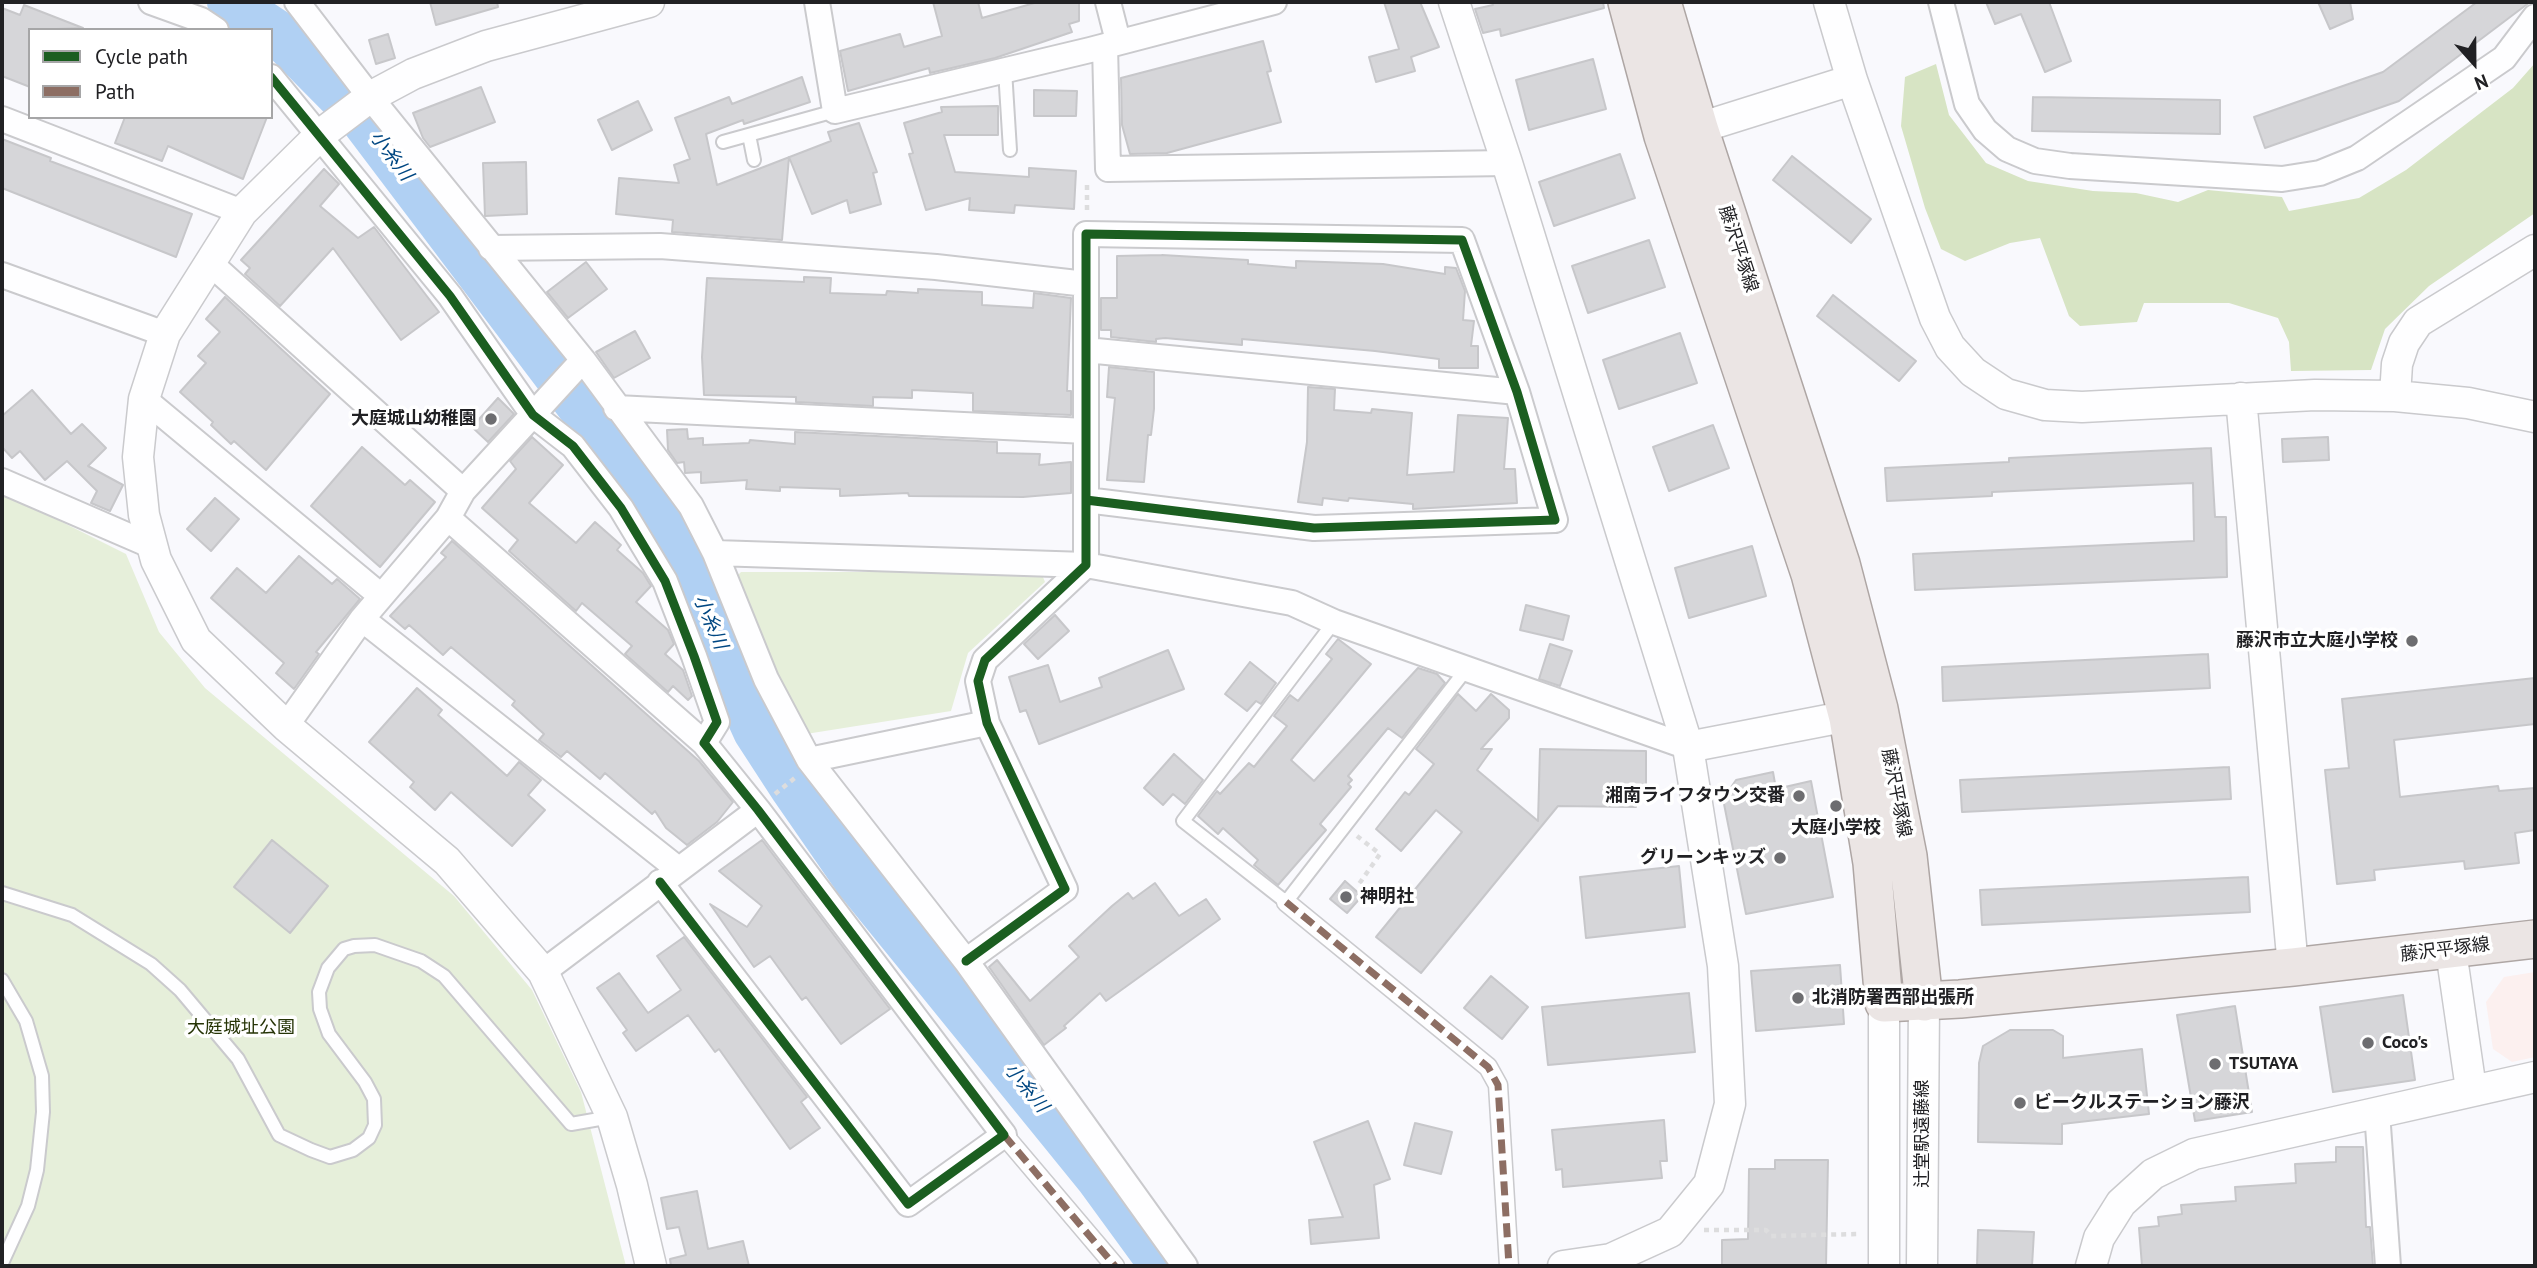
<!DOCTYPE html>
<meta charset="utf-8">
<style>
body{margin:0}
#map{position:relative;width:2537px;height:1268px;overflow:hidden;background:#f9f9fd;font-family:"PT Sans",sans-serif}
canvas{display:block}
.frame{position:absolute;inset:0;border:4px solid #212124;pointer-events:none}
.legend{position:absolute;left:28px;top:28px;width:245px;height:91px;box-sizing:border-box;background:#fff;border:2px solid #a6a6a7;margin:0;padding:9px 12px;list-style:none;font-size:21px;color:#212124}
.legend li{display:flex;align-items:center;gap:14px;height:35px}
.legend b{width:35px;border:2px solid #a6a6a7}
.north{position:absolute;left:2439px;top:28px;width:70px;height:70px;-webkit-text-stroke:5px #fff;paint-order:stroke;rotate:159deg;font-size:19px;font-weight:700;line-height:28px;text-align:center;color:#212124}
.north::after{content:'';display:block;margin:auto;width:24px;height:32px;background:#212124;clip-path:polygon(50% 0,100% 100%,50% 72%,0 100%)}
</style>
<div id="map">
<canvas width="2537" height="1268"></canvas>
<div class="frame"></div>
<ul class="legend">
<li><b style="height:9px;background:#1b5e20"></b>Cycle path</li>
<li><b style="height:9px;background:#8d6e63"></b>Path</li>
</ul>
<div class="north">N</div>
</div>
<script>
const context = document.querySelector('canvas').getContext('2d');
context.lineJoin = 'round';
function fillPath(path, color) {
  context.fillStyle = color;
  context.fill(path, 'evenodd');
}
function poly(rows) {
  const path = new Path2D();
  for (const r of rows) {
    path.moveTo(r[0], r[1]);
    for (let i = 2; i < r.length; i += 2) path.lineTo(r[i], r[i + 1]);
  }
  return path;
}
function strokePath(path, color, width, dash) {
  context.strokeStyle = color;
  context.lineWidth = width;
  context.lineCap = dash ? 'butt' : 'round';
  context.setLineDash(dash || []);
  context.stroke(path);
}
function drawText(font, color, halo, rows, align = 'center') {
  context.font = font + ' "PT Sans","Noto Sans JP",sans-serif';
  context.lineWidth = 7;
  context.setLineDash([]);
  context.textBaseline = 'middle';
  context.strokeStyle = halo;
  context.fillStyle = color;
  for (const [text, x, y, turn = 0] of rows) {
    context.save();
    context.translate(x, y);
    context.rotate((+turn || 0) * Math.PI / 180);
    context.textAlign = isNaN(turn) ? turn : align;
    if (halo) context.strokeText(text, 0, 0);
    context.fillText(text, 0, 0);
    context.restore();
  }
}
fillPath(poly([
 [2535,972,2535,1057,2512,1062,2493,1049,2486,1002,2504,977]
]), '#fcf0ef');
fillPath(poly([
 [2,492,126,554,159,632,205,688,454,896,532,990,581,1092,626,1266,2,1266],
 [741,572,1041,572,1045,582,968,653,951,711,806,734,732,581]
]), '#e6efda');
fillPath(poly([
 [2535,63,2535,213,2429,286,2385,329,2371,370,2291,371,2289,342,2278,318,2229,303,2144,303,2137,322,2080,326,2069,316,2040,238,2010,243,1965,261,1941,249,1925,208,1901,126,1905,77,1936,64,1949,115,1986,163,2028,181,2093,191,2136,193,2178,202,2208,190,2282,197,2289,211,2359,198,2406,170,2513,88]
]), '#d7e4c4');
strokePath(poly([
 [230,2,280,35,362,118,656,507,675,537,722,656,756,731,793,788,856,879,1098,1177,1163,1266]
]), '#b0d0f3', 46);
const building = poly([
 [430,2,497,2,498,7,436,25,430,2],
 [933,2,978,2,982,18,1038,2,1079,2,1079,21,1069,24,1072,32,995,58,930,73,929,68,848,91,840,51,900,34,904,47,942,36,933,2],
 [1384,2,1420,2,1439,47,1411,57,1415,71,1376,82,1369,57,1399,49,1384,2],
 [1492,2,1603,2,1604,8,1501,36,1500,29,1483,33,1475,9,1493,5,1492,2],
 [1986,2,2049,2,2071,61,2045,72,2021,14,1995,24,1986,2],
 [2318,2,2350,2,2353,19,2330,29,2318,2],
 [2477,2,2530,2,2399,101,2265,148,2254,117,2383,72,2477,2],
 [24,5,83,28,30,30,30,87,2,76,2,8,20,15,24,5],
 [388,34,395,58,376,64,369,40,388,34],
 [1263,41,1271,71,1267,72,1281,122,1167,153,1130,154,1122,125,1121,78,1263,41],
 [1593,59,1606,109,1529,130,1516,80,1593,59],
 [802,77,810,102,744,124,743,120,706,134,717,185,831,141,828,132,859,123,877,172,873,173,881,204,850,213,847,200,812,214,789,157,782,240,672,232,673,220,616,214,619,178,679,183,674,165,690,159,675,118,729,97,732,104,802,77],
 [481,87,495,122,430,147,423,138,413,113,481,87],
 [1034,90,1077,91,1076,116,1034,116,1034,90],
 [2033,97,2220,100,2220,134,2032,131,2033,97],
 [638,101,652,130,612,150,598,120,638,101],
 [998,106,998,135,944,135,955,172,1029,177,1029,168,1076,171,1074,209,1015,205,1014,213,969,210,970,198,926,210,909,154,913,153,904,123,942,112,941,107,998,106],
 [125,117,267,117,243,179,168,146,162,161,115,143,125,117],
 [2,139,51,158,50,161,192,214,176,257,2,188,2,139],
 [1620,154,1635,198,1554,226,1539,182,1620,154],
 [1792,156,1871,219,1851,243,1773,180,1792,156],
 [526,162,527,214,485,216,483,163,526,162],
 [324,169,339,184,320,206,358,238,374,227,439,312,401,340,333,248,280,306,245,274,250,268,241,260,324,169],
 [1649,240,1665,287,1588,313,1572,266,1649,240],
 [1162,255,1248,260,1248,264,1296,268,1296,261,1383,264,1445,274,1445,267,1456,268,1465,291,1463,320,1474,321,1471,346,1478,346,1478,368,1439,368,1439,359,1375,351,1242,339,1242,345,1165,338,1156,339,1156,342,1111,337,1111,330,1101,330,1101,298,1117,298,1117,256,1162,255],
 [586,262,607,289,568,318,547,292,586,262],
 [804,277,831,278,830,293,886,295,887,291,918,293,918,289,982,292,982,305,1033,308,1034,293,1071,298,1067,391,1071,391,1071,415,973,411,973,393,955,392,912,390,912,398,873,397,873,406,796,402,796,397,704,395,702,357,707,278,804,282,804,277],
 [1833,295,1916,361,1899,381,1817,316,1833,295],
 [225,297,330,394,266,470,234,441,231,444,211,425,213,422,180,392,206,363,198,356,220,332,206,319,225,297],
 [635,331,650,358,614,378,596,352,635,331],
 [1680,333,1697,383,1619,409,1603,360,1680,333],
 [1109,367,1154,372,1154,409,1151,435,1148,435,1144,482,1107,480,1115,398,1107,397,1109,367],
 [1308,387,1335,389,1334,410,1371,413,1372,409,1412,413,1407,475,1454,472,1458,415,1508,418,1504,469,1515,469,1517,503,1413,509,1413,504,1349,498,1348,501,1323,498,1322,505,1298,502,1307,442,1308,387],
 [32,390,71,434,82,424,106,448,88,466,123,485,110,511,91,503,97,491,67,461,45,480,20,451,12,458,2,447,2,416,32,390],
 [498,398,514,414,488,442,472,427,498,398],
 [1713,425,1729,468,1669,491,1653,447,1713,425],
 [687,429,688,439,703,438,703,445,749,443,750,440,795,444,795,432,997,442,997,453,1040,454,1039,465,1071,462,1071,493,1023,497,909,496,908,493,840,496,840,489,780,487,780,491,746,489,747,480,701,483,701,472,685,473,684,462,677,463,668,450,667,430,687,429],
 [532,437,563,465,529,503,576,543,595,522,621,545,617,550,643,573,651,586,636,602,668,630,674,644,665,654,683,670,692,696,688,700,673,686,668,692,625,654,632,646,582,603,576,611,509,551,518,540,482,508,516,469,510,461,532,437],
 [2328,437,2329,460,2283,462,2282,439,2328,437],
 [362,447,405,485,410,480,435,502,380,567,311,506,362,447],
 [2211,448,2215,517,2226,517,2227,577,1915,590,1913,554,2194,541,2193,483,1992,492,1992,496,1887,501,1885,468,2009,462,2009,458,2211,448],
 [215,498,239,519,211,551,187,529,215,498],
 [452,541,699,761,733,802,717,822,687,845,666,828,655,811,652,814,605,773,600,779,567,751,561,757,539,740,544,734,512,705,515,701,451,647,443,655,409,625,405,629,390,616,446,557,441,553,452,541],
 [1752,546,1766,596,1689,618,1675,568,1752,546],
 [299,556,332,584,337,579,360,599,316,652,319,654,294,689,276,673,284,663,211,598,237,568,266,593,299,556],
 [1526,605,1569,616,1563,640,1520,630,1526,605],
 [1055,615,1069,631,1038,659,1024,644,1055,615],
 [1338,639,1371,664,1291,760,1314,781,1418,668,1437,674,1445,683,1402,738,1388,728,1348,776,1352,780,1348,784,1351,787,1320,824,1326,830,1278,885,1254,865,1258,860,1223,828,1218,834,1198,816,1217,791,1220,794,1249,763,1254,767,1287,726,1274,716,1290,695,1298,701,1332,659,1326,654,1338,639],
 [1550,644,1572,651,1560,686,1539,679,1550,644],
 [1168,650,1184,689,1039,744,1026,710,1020,712,1009,677,1048,665,1060,702,1102,687,1099,678,1168,650],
 [2208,654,2210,688,1943,701,1942,667,2208,654],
 [1250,662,1276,683,1261,704,1256,701,1247,711,1225,694,1250,662],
 [2535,678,2535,724,2394,740,2400,797,2498,786,2499,791,2535,788,2535,830,2515,833,2519,863,2465,869,2464,861,2374,870,2375,880,2337,884,2325,770,2349,768,2342,699,2535,678],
 [417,688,442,710,438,715,507,776,519,762,541,780,528,795,545,810,512,846,451,792,435,810,410,787,414,782,369,742,417,688],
 [1458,694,1476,711,1491,694,1509,710,1509,718,1481,749,1492,749,1477,770,1538,821,1540,749,1646,751,1646,791,1637,791,1636,807,1558,806,1421,973,1376,937,1462,832,1436,810,1401,851,1376,829,1405,792,1409,795,1434,764,1416,749,1458,694],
 [1174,754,1203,780,1185,804,1173,794,1163,805,1144,788,1174,754],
 [2229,767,2231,799,1962,812,1960,780,2229,767],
 [1773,772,1776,789,1811,781,1833,897,1746,914,1723,799,1736,780,1773,772],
 [272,840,328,886,290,933,234,887,272,840],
 [762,840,890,1009,841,1044,806,997,802,1000,770,956,754,967,710,904,747,927,762,906,719,871,762,840],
 [1679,866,1685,927,1586,938,1580,877,1679,866],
 [2248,877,2250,912,1982,925,1980,890,2248,877],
 [1345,881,1362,896,1347,913,1330,899,1345,881],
 [1155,883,1179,916,1206,899,1220,919,1106,1001,1100,993,1064,1026,1066,1028,1044,1045,989,967,997,960,1030,1001,1079,957,1069,946,1112,906,1128,893,1133,899,1155,883],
 [684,937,807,1097,801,1102,820,1128,790,1149,719,1049,715,1052,688,1015,636,1051,623,1033,627,1030,597,988,619,973,648,1013,681,990,657,956,684,937],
 [1840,965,1844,1024,1756,1031,1751,971,1840,965],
 [1491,976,1528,1007,1502,1039,1464,1008,1491,976],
 [1689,993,1695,1052,1548,1065,1542,1007,1689,993],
 [2403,995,2415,1080,2333,1092,2320,1007,2403,995],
 [2235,1006,2252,1112,2195,1121,2177,1015,2235,1006],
 [2010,1030,2053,1030,2063,1036,2063,1058,2142,1049,2149,1114,2062,1124,2062,1144,1978,1142,1979,1063,1983,1046,2010,1030],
 [1664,1120,1667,1161,1660,1161,1662,1178,1563,1187,1562,1169,1556,1170,1552,1130,1664,1120],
 [1368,1121,1390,1179,1374,1185,1379,1238,1311,1244,1309,1220,1343,1217,1314,1142,1368,1121],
 [1415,1123,1452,1132,1441,1174,1404,1165,1415,1123],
 [2336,1147,2363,1147,2366,1227,2370,1227,2373,1266,2142,1266,2139,1228,2159,1226,2158,1217,2182,1214,2181,1205,2236,1201,2235,1187,2296,1183,2295,1164,2336,1162,2336,1147],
 [1775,1160,1828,1160,1826,1266,1722,1266,1722,1240,1748,1239,1749,1169,1775,1169,1775,1160],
 [697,1191,708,1249,743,1241,749,1266,671,1266,670,1259,686,1255,679,1227,667,1229,661,1198,697,1191],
 [1978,1230,2034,1232,2032,1266,1977,1266,1978,1230]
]);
fillPath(building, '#d6d6d9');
strokePath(building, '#c7c7ca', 2);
const service = poly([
 [1005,70,1010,150],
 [749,135,754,160],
 [723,142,835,111],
 [1334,622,1183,821,1286,902,1468,667],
 [2,893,72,915,151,964,180,990,238,1059,279,1135,311,1150,330,1157,353,1150,369,1138,375,1125,374,1099,365,1082,329,1034,320,1009,319,992,328,968,344,949,354,946,375,945,395,952,421,961,444,976,571,1124,611,1117],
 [2,980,26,1021,42,1076,43,1112,37,1170,28,1206,2,1263]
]);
const pedestrian = poly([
 [1286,902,1488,1067,1498,1085,1509,1266],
 [1004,1135,1115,1266]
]);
const minor = poly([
 [151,2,201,20,216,30],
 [297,2,370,97,583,360,691,506,715,553,766,679,809,760,966,961,1185,1266],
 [817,2,835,111,1090,50,1274,2],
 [1108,2,1118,41],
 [1941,2,1967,104,1985,130,2007,149,2035,161,2070,166,2282,179,2320,173,2357,158,2504,58,2535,17],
 [1105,46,1108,169,1507,163],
 [271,77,450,296,533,415,573,446,621,508,665,581,694,656,717,722,704,743,758,810,1004,1135,908,1204,660,882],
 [2,119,242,212],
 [491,248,660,246,936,267,1086,284],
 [210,263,463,491],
 [2,275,165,334],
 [1086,350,1517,392],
 [144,399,381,596],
 [616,408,1086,431],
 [2,481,152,546],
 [448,518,704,743],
 [715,553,1086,565,1292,603,1334,622,1688,747],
 [362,619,678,869],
 [286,726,362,619,448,518,463,491,583,360],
 [809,760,987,723],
 [966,961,1065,889,987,723,978,681,985,660,1086,565,1086,234,1462,240,1517,392,1555,520,1314,528,1086,500],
 [543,972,758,810],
 [2377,1112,2388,1266]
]);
const tertiary = poly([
 [649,2,486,46,413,74,370,97,321,134,242,212,165,334,144,399,138,457,144,515,156,560,196,640,286,726,447,861,543,972,612,1117,632,1185,651,1266],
 [1454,2,1507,163,1688,747,1723,966,1730,1104,1709,1184,1670,1232,1611,1259,1563,1266],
 [1829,2,1852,80,1935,318,1950,347,1973,372,2006,394,2045,405,2082,407,2315,395,2395,396,2468,403,2535,417],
 [1699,128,1852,80],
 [2395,396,2397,364,2404,343,2418,322,2535,250],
 [2241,398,2293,967],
 [1688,747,1869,712],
 [2451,951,2471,1089],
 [1884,1003,1884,1266],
 [1922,1266,1924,1002],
 [2091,1266,2099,1238,2121,1203,2153,1174,2194,1154,2535,1077]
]);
const primary = poly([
 [1627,2,1663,136,1810,574,1848,718,1872,863,1884,1003,1960,999,2293,967,2535,939],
 [1662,2,1699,128,1841,564,1879,709,1908,856,1924,1002]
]);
strokePath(service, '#cacacd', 16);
strokePath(pedestrian, '#cacacd', 21);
strokePath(minor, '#cacacd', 28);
strokePath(tertiary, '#cacacd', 33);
strokePath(primary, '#aea6a4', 40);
strokePath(poly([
 [1087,210,1087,180],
 [775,794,796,777],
 [1357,836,1380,854,1359,884],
 [1704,1230,1766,1230,1771,1236,1858,1234]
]), '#ddddde', 4.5, [5, 5]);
strokePath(service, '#fefeff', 12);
strokePath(pedestrian, '#fefeff', 18);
strokePath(minor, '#fefeff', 24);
strokePath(tertiary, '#fefeff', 30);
strokePath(primary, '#ebe5e4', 37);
strokePath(poly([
 [1286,902,1488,1067,1498,1085,1509,1266],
 [1004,1135,1115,1266]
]), '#8d6e63', 7, [14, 7]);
strokePath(poly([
 [271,77,450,296,533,415,573,446,621,508,665,581,694,656,717,722,704,743,758,810,1004,1135,908,1204,660,882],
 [966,961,1065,889,987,723,978,681,985,660,1086,565,1086,234,1462,240,1517,392,1555,520,1314,528,1086,500]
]), '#1b5e20', 9);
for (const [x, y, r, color] of [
 [491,419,7,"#6d6d70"],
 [2412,641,7,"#6d6d70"],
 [1799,796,7,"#6d6d70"],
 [1836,806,7,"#6d6d70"],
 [1780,858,7,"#6d6d70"],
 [1346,897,7,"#6d6d70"],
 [1798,998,7,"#6d6d70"],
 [2368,1043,7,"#6d6d70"],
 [2215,1064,7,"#6d6d70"],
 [2020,1103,7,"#6d6d70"]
]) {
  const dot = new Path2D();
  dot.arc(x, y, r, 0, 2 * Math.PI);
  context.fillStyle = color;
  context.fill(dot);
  strokePath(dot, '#fff', 2.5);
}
drawText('18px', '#212124', '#fff', [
 ["藤沢平塚線",1738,249,72],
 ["藤沢平塚線",1896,793,79],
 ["藤沢平塚線",2445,950,-7],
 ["辻堂駅遠藤線",1923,1134,-90]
]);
drawText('bold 18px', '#212124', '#fff', [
 ["大庭城山幼稚園",477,419,"right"],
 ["藤沢市立大庭小学校",2398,641,"right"],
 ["湘南ライフタウン交番",1785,796,"right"],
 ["大庭小学校",1836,828,"center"],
 ["グリーンキッズ",1766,858,"right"],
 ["神明社",1360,897],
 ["北消防署西部出張所",1812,998],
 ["Coco's",2382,1043],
 ["TSUTAYA",2229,1064],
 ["ビークルステーション藤沢",2034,1103]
], 'left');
drawText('18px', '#263406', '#fff', [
 ["大庭城址公園",241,1028]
]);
drawText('italic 19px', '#004782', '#fff', [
 ["小糸川",391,156,53],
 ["小糸川",710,622,67],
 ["小糸川",1026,1088,51]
]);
</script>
